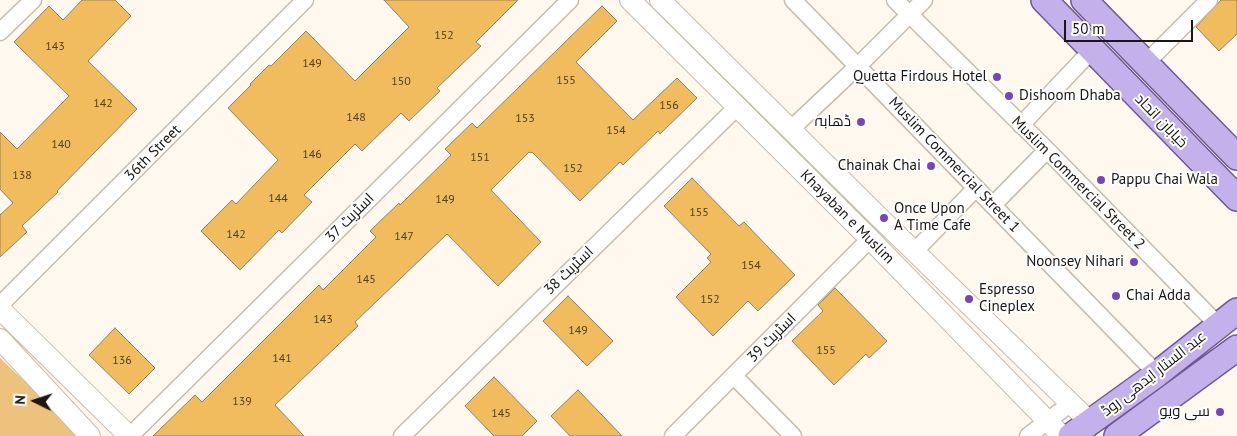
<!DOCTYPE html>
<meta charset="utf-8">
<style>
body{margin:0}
#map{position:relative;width:1237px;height:436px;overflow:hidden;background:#fef8ee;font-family:"PT Sans",sans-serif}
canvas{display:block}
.north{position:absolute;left:10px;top:376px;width:50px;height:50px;-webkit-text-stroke:4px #fff;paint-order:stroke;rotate:274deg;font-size:14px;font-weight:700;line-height:20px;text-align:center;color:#1a1611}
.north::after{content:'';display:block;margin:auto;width:18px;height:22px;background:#1a1611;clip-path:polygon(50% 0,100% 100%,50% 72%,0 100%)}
.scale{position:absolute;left:1064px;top:20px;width:129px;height:22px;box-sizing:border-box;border:2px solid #1a1611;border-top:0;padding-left:6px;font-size:15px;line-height:18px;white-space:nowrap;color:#1a1611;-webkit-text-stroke:4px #fff;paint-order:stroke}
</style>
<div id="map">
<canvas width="1237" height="436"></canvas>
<div class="north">N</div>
<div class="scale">50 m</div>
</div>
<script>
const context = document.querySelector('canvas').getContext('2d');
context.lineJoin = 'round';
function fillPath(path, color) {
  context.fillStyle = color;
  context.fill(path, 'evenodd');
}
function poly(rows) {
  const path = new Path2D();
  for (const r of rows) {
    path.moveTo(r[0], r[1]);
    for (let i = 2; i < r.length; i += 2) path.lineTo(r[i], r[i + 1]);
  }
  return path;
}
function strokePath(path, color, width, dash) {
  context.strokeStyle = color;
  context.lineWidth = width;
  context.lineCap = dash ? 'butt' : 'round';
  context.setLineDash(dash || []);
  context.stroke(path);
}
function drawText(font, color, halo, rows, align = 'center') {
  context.font = font + ' "PT Sans",Cairo,sans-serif';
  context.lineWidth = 4;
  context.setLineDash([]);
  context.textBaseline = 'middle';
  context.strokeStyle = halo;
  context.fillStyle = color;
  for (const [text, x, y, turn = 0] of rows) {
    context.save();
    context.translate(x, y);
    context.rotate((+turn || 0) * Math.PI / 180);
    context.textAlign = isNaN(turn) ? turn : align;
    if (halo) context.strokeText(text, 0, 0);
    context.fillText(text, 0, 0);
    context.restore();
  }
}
fillPath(poly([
 [0,358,82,436,0,436]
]), '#ecc27c');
const building = poly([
 [82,0,115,0,131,16,88,61,137,109,57,191,58,192,22,226,27,232,0,257,0,215,13,203,0,189,0,132,17,149,69,96,14,42,49,6,63,20,82,0],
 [384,0,518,0,476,42,481,46,437,88,440,91,409,121,401,113,362,151,355,144,304,195,312,202,282,233,279,230,240,270,201,231,232,200,236,204,278,160,228,108,251,85,250,84,269,65,271,66,306,31,355,81,409,27,384,0],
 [1221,0,1237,0,1237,34,1219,51,1196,27,1221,0],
 [602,6,617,21,576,62,633,120,677,78,697,98,660,134,658,131,623,165,620,162,580,201,532,152,531,153,529,152,491,190,541,242,498,286,447,234,355,322,358,326,275,405,304,436,153,436,195,395,202,402,319,285,323,290,376,237,370,231,399,203,400,205,451,155,445,149,472,123,477,128,602,6],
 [692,178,739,226,744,222,795,275,758,311,748,301,713,336,676,297,711,262,707,258,711,254,664,206,692,178],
 [835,288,887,341,869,358,866,354,834,385,792,341,823,311,818,305,835,288],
 [568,296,613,341,587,366,543,321,568,296],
 [115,328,155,368,129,394,89,355,115,328],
 [494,377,537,421,522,436,494,436,465,406,494,377],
 [578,390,622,436,570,436,551,416,578,390]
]);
fillPath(building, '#f1bc5d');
strokePath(building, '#8a8173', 1);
const minor = poly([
 [793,0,1157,374],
 [895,0,1047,150,1218,325],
 [0,32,33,0],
 [1146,63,1209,0],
 [1021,125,1092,50],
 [791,129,858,66,924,0],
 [993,205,1047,150],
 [914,252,976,188],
 [0,305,305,0],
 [734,376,793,436],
 [130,436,570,0],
 [402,436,737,107],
 [673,436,870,239],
 [1028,436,1071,403]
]);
const tertiary = poly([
 [630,0,870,239,1062,436],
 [660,0,883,221,1091,423],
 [0,309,129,436],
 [0,339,90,436]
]);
const primary = poly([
 [1044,0,1237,198],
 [1084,0,1237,157],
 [1071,436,1157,374,1237,311],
 [1117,436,1237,348]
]);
strokePath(minor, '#c6bdad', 19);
strokePath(tertiary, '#c6bdad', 22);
strokePath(primary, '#6f5895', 28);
strokePath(minor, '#fff', 16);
strokePath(tertiary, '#fff', 20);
strokePath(primary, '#c4b0ea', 25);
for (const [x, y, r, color] of [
 [997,77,5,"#7645bd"],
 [1009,96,5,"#7645bd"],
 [861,122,5,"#7645bd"],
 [931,166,5,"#7645bd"],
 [1101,180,5,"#7645bd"],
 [884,218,5,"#7645bd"],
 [1134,262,5,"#7645bd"],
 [1116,296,5,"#7645bd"],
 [969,299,5,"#7645bd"],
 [1220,412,5,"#7645bd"]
]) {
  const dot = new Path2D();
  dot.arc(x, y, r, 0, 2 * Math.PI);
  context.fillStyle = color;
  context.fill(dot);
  strokePath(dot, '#fff', 2);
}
drawText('12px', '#504024', null, [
 ["152",444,36],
 ["143",55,47],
 ["149",312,64],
 ["155",566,81],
 ["150",401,82],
 ["142",103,104],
 ["156",669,106],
 ["148",356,118],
 ["153",525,119],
 ["154",616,131],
 ["140",61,145],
 ["146",312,155],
 ["151",480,158],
 ["152",573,169],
 ["138",22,176],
 ["144",278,199],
 ["149",445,200],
 ["155",699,213],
 ["142",236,235],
 ["147",404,237],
 ["154",751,266],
 ["145",366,280],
 ["152",710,300],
 ["143",323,320],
 ["149",578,331],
 ["155",826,351],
 ["141",282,359],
 ["136",122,361],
 ["139",242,402],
 ["145",501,414]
]);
drawText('15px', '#1a1611', '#fff', [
 ["Quetta Firdous Hotel",987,77],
 ["Dishoom Dhaba",1019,96,"left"],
 ["ڈھابہ",851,122],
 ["Chainak Chai",921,166],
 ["Pappu Chai Wala",1111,180,"left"],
 ["Once Upon",894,209,"left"],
 ["A Time Cafe",894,226,"left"],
 ["Noonsey Nihari",1124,262],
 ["Espresso",979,290,"left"],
 ["Cineplex",979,307,"left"],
 ["Chai Adda",1126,296,"left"],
 ["سی ویو",1210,412]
], 'right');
drawText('15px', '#1a1611', '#fff', [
 ["خیابان اتحاد",1161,121,46],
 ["36th Street",153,153,-45],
 ["Muslim Commercial Street 1",954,165,46],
 ["Muslim Commercial Street 2",1078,183,45],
 ["Khayaban e Muslim",847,217,45],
 ["اسٹریٹ 37",350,218,-45],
 ["اسٹریٹ 38",569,271,-44],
 ["اسٹریٹ 39",772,338,-45],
 ["عبد الستار ایدھی روڈ",1154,374,-38]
]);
</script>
